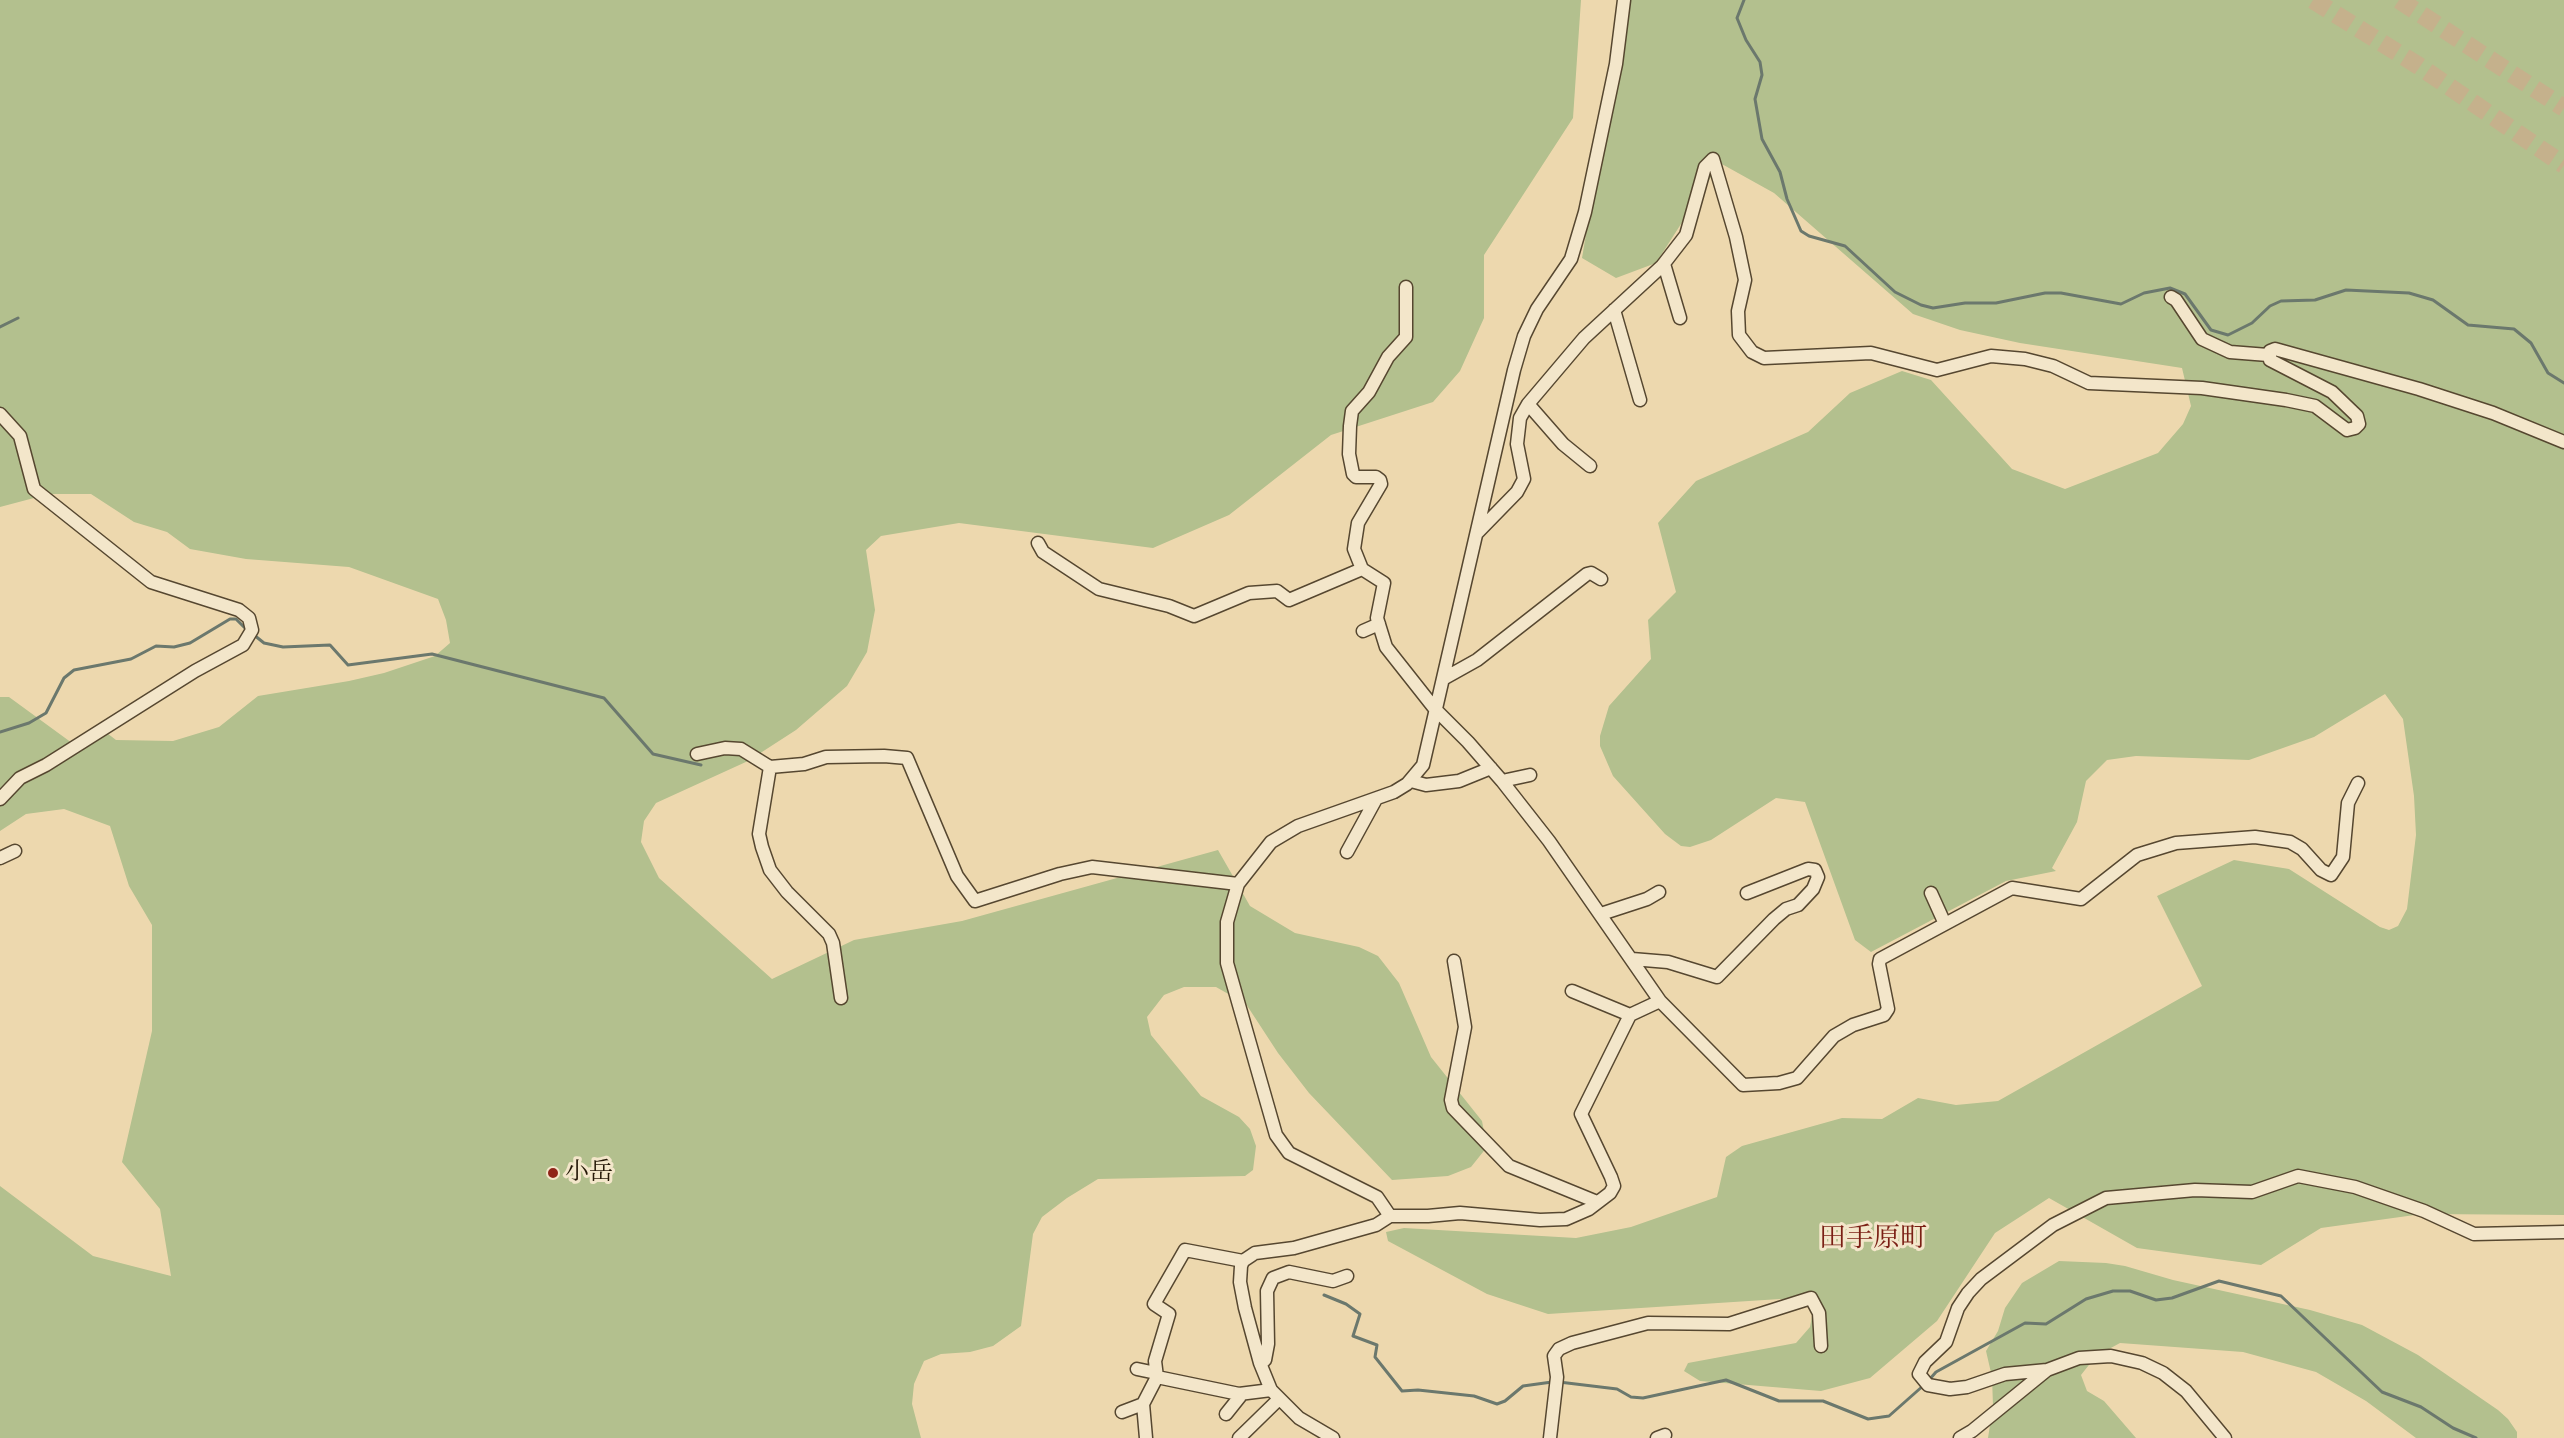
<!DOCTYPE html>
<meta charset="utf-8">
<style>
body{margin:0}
canvas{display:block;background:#edd8ae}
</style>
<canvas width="2564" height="1438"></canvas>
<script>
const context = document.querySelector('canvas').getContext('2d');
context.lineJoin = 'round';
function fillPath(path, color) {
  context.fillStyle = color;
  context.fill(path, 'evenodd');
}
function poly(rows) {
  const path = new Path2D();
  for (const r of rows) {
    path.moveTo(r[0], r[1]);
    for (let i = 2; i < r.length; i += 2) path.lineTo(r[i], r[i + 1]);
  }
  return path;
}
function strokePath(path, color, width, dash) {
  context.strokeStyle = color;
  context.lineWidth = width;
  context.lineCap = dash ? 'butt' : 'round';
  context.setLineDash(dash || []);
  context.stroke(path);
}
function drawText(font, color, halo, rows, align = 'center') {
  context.font = font + ' "Gentium Book Plus","Noto Serif JP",serif';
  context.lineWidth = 6;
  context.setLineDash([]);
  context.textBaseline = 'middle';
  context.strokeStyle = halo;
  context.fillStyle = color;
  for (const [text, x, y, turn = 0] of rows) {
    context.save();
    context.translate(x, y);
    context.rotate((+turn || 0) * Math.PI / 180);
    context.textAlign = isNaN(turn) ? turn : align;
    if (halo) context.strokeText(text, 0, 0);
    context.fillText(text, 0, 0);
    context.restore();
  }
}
fillPath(poly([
 [0,0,1581,0,1573,118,1484,255,1484,318,1460,371,1433,402,1331,435,1229,515,1153,548,959,523,881,536,866,550,875,610,867,652,847,686,796,730,748,761,656,803,644,821,641,842,659,878,772,979,854,940,962,921,1218,850,1250,906,1295,933,1359,947,1378,956,1399,983,1431,1057,1482,1121,1487,1147,1471,1167,1448,1176,1392,1180,1309,1093,1278,1053,1246,1004,1216,987,1184,987,1164,995,1147,1017,1151,1035,1201,1096,1239,1117,1250,1129,1256,1146,1253,1170,1245,1176,1098,1179,1067,1198,1042,1217,1033,1234,1021,1326,993,1346,970,1352,941,1354,924,1361,914,1384,912,1404,921,1438,0,1438,0,1186,93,1256,171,1276,160,1209,122,1162,152,1031,152,925,129,886,110,826,64,809,26,814,0,831,0,697,9,697,72,743,103,730,116,740,173,741,219,727,258,696,349,681,384,673,435,656,450,643,446,620,438,599,349,567,246,559,190,549,167,532,134,522,91,494,49,494,0,507],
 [1625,0,2564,0,2564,1215,2422,1214,2321,1228,2261,1265,2137,1248,2049,1198,1995,1233,1937,1321,1870,1378,1821,1391,1700,1381,1684,1371,1688,1363,1796,1343,1810,1327,1814,1306,1780,1299,1548,1314,1487,1294,1388,1241,1386,1232,1404,1228,1576,1238,1631,1227,1717,1197,1726,1157,1742,1146,1842,1118,1882,1119,1918,1098,1956,1105,1998,1101,2202,986,2157,896,2234,860,2289,869,2380,927,2389,930,2398,926,2407,909,2416,835,2414,796,2403,719,2385,694,2314,737,2249,760,2136,756,2107,760,2086,781,2077,822,2052,868,2056,871,2006,881,1871,952,1855,940,1805,802,1776,798,1711,840,1690,847,1681,846,1665,834,1613,776,1600,746,1600,736,1609,706,1651,659,1648,620,1676,592,1658,523,1696,481,1808,432,1850,393,1902,371,1931,380,2012,469,2065,489,2158,453,2183,424,2191,406,2182,368,2020,343,1960,330,1913,314,1774,193,1720,163,1656,263,1616,278,1582,258],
 [2059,1261,2106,1263,2125,1266,2173,1280,2310,1310,2362,1325,2418,1355,2498,1410,2508,1419,2517,1432,2517,1438,2416,1438,2366,1401,2316,1372,2243,1352,2120,1343,2096,1356,2081,1375,2087,1391,2104,1401,2136,1438,1988,1438,1993,1406,1992,1377,1986,1351,1998,1331,2005,1308,2022,1283]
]), '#b3c08e');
strokePath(poly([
 [1744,0,1737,18,1746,40,1760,62,1762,75,1755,99,1762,139,1780,172,1787,199,1801,231,1809,236,1845,246,1895,292,1921,305,1933,308,1965,303,1996,303,2045,293,2061,293,2121,304,2144,293,2170,288,2185,294,2211,330,2228,335,2252,323,2270,306,2281,301,2315,300,2346,290,2409,293,2433,300,2468,325,2514,329,2531,343,2548,373,2564,383],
 [0,327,18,318],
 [254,635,264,643,283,647,330,645,348,665,432,654,604,698,653,754,701,765],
 [0,732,29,723,46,713,64,678,74,670,131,659,156,646,174,647,190,643,230,619,236,619,248,631],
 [1324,1295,1346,1304,1360,1314,1353,1336,1377,1345,1375,1357,1402,1391,1418,1390,1474,1396,1497,1404,1505,1401,1523,1386,1552,1382],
 [1929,1380,1936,1372,2025,1323,2046,1324,2086,1299,2113,1291,2130,1291,2156,1300,2172,1298,2219,1281,2281,1296,2382,1392,2421,1407,2453,1428,2476,1438],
 [1559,1382,1617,1389,1631,1397,1643,1398,1726,1380,1779,1401,1823,1401,1868,1419,1889,1416,1924,1385]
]), '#6b786d', 3);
strokePath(poly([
 [2313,0,2419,66,2564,165],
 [2399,0,2564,108]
]), '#c5b18c', 18, [18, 9]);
const minor = poly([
 [1664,264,1680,318],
 [1406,287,1406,337,1388,357,1369,392,1352,411,1350,426,1349,454,1353,474,1356,477,1376,477,1380,480,1381,484,1358,523,1354,549,1362,569,1384,583,1377,618,1386,647,1435,709,1468,742,1502,781,1549,841,1660,1001,1743,1085,1779,1083,1797,1078,1834,1036,1853,1025,1884,1015,1888,1009,1879,964,1880,959,2012,888,2081,899,2137,855,2176,843,2255,837,2290,842,2302,849,2321,870,2331,875,2343,857,2348,803,2358,783],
 [2171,297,2176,300,2202,339,2230,352,2268,355],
 [1614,310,1640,400],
 [1528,404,1563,444,1590,466],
 [0,414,20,436,34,489,151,582,239,610,249,618,252,630,243,645,195,671,46,765,20,778,0,799],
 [1477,533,1517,492,1524,479,1517,444,1520,418,1528,404,1584,338,1662,266,1686,235,1705,167,1713,159,1736,237,1745,280,1738,311,1739,335,1752,352,1764,358,1871,353,1937,370,1991,356,2025,359,2053,366,2089,383,2202,388,2286,400,2315,406,2347,430,2355,428,2359,424,2357,416,2332,392,2270,360,2270,351,2275,349,2419,389,2493,413,2564,442],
 [1038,543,1043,552,1099,589,1169,606,1194,616,1249,593,1277,591,1289,600,1362,569],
 [1363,631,1379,624],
 [1443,679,1477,660,1587,574,1591,573,1601,579],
 [697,754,725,748,741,749,770,767,804,764,826,757,884,756,907,758,957,876,975,901,1060,874,1092,867,1238,884],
 [770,767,759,834,762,847,770,870,787,892,829,934,833,943,841,998],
 [1411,781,1426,785,1459,781,1491,768],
 [1502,781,1530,775],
 [1347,852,1376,799],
 [0,858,15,851],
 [1931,893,1945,924],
 [1601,914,1647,899,1659,892],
 [1632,959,1668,962,1717,977,1774,919,1786,909,1798,905,1813,889,1818,877,1815,870,1808,869,1747,893],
 [1454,961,1465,1027,1451,1100,1453,1108,1509,1166,1597,1202],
 [1572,991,1630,1015],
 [1390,1216,1428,1216,1460,1213,1540,1220,1566,1219,1589,1209,1610,1193,1614,1186,1611,1177,1581,1114,1630,1015,1660,1001],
 [1260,1363,1265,1360,1268,1344,1267,1291,1273,1278,1289,1272,1333,1281,1347,1276],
 [1137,1369,1156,1373],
 [2047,1370,2005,1374,1967,1387,1950,1389,1928,1385,1919,1374,1925,1362,1946,1342,1958,1308,1968,1293,1981,1279,2053,1225,2106,1198,2195,1190,2252,1192,2298,1176,2355,1187,2424,1211,2474,1234,2564,1232],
 [1157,1377,1155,1361,1169,1314,1154,1304,1185,1250,1243,1261],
 [1122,1412,1143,1404],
 [1226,1414,1242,1394],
 [1146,1438,1143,1404,1157,1377,1239,1394,1271,1390],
 [1239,1438,1279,1399],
 [1333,1438,1299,1418,1271,1390,1260,1363,1245,1308,1240,1282,1241,1266,1243,1261,1255,1253,1294,1248,1376,1225,1390,1216,1377,1197,1289,1153,1276,1135,1227,963,1227,922,1238,884,1271,842,1298,826,1394,792,1407,784,1423,765,1514,370,1524,336,1537,309,1571,259,1585,212,1616,64,1624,0],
 [1550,1438,1557,1377,1554,1356,1559,1349,1572,1343,1648,1323,1729,1324,1811,1298,1819,1313,1821,1346],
 [1657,1438,1665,1435],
 [1960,1438,1972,1431,2047,1370,2079,1358,2111,1356,2142,1363,2163,1373,2186,1391,2225,1438]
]);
strokePath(minor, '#564730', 15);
strokePath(minor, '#f3e6ca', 12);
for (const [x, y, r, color] of [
 [553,1173,6,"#8f2418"]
]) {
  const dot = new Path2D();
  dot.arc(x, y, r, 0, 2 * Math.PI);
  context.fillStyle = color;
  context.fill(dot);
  strokePath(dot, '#f3e6ca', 2);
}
drawText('24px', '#241706', '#f3e6ca', [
 ["小岳",565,1173]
], 'left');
drawText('27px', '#7a1f14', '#f3e6ca', [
 ["田手原町",1873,1239]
]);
</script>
